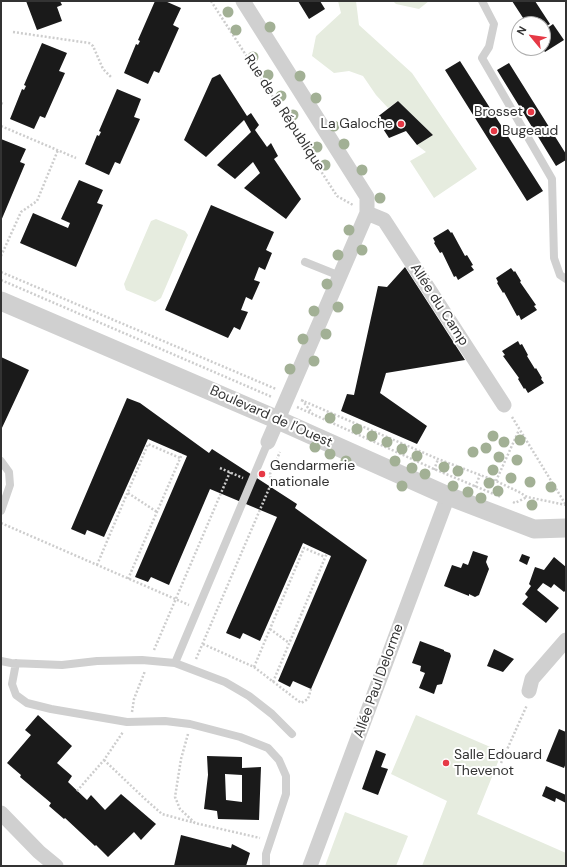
<!DOCTYPE html>
<meta charset="utf-8">
<style>
body{margin:0}
#map{position:relative;width:567px;height:867px;overflow:hidden;background:#fff;font-family:"DM Sans",sans-serif}
canvas{display:block}
.frame{position:absolute;inset:0;border:2px solid #333;pointer-events:none}
.north{position:absolute;left:511px;top:16px;width:40px;height:40px;box-sizing:border-box;background:#fff;border:1px solid #adadad;border-radius:50%;rotate:299deg;font-size:11px;font-weight:700;line-height:16px;text-align:center;color:#333}
.north::after{content:'';display:block;margin:auto;width:14px;height:18px;background:#e63946;clip-path:polygon(50% 0,100% 100%,50% 72%,0 100%)}
</style>
<div id="map">
<canvas width="567" height="867"></canvas>
<div class="frame"></div>
<div class="north">N</div>
</div>
<script>
const context = document.querySelector('canvas').getContext('2d');
context.lineJoin = 'round';
function fillPath(path, color) {
  context.fillStyle = color;
  context.fill(path, 'evenodd');
}
function poly(rows) {
  const path = new Path2D();
  for (const r of rows) {
    path.moveTo(r[0], r[1]);
    for (let i = 2; i < r.length; i += 2) path.lineTo(r[i], r[i + 1]);
  }
  return path;
}
function strokePath(path, color, width, dash) {
  context.strokeStyle = color;
  context.lineWidth = width;
  context.lineCap = dash ? 'butt' : 'round';
  context.setLineDash(dash || []);
  context.stroke(path);
}
function drawText(font, color, halo, rows, align = 'center') {
  context.font = font + ' "DM Sans",sans-serif';
  context.lineWidth = 4;
  context.setLineDash([]);
  context.textBaseline = 'middle';
  context.strokeStyle = halo;
  context.fillStyle = color;
  for (const [text, x, y, turn = 0] of rows) {
    context.save();
    context.translate(x, y);
    context.rotate((+turn || 0) * Math.PI / 180);
    context.textAlign = isNaN(turn) ? turn : align;
    if (halo) context.strokeText(text, 0, 0);
    context.fillText(text, 0, 0);
    context.restore();
  }
}
fillPath(poly([
 [338,1,356,1,359,25,412,73,477,169,434,198,410,161,426,152,417,145,433,135,398,101,388,108,376,95,363,76,349,71,334,73,312,56,316,36,341,13],
 [393,1,429,1,419,9,396,4],
 [156,219,185,231,188,235,161,298,155,302,126,290,124,284,151,221],
 [416,715,502,752,477,814,566,853,566,866,422,866,447,801,391,774],
 [345,812,408,836,396,866,325,866]
]), '#e6ecdf');
fillPath(poly([
 [26,1,60,1,62,5,57,7,62,21,37,30],
 [155,1,165,1,181,8,173,25,179,28,159,73,154,71,148,84,124,73,136,44,138,45,140,41,138,40],
 [298,1,320,1,325,9,309,19],
 [512,1,535,1,550,24,545,27,546,29,553,24,564,40,545,52,542,48,543,24,527,24],
 [42,43,67,53,59,71,65,73,45,118,40,116,34,129,10,119,22,89,24,90,26,86,24,85],
 [460,61,543,191,527,201,445,70],
 [509,63,566,154,566,160,556,166,497,70],
 [220,74,247,116,251,113,259,125,255,130,267,147,271,143,278,156,274,159,301,199,286,219,244,188,260,173,253,162,235,179,217,165,251,132,244,120,206,157,184,140,212,78],
 [117,89,141,99,134,117,140,119,120,164,115,162,109,175,85,164,97,135,99,136,101,132,99,131],
 [398,101,433,135,417,145,406,131,389,138,376,118],
 [1,139,26,149,20,162,25,164,1,221],
 [79,180,103,190,97,203,103,205,76,267,20,243,33,213,68,228,70,223,61,219],
 [211,205,274,232,266,250,272,253,265,270,259,267,254,280,260,282,252,300,246,297,241,310,248,312,240,330,234,327,228,338,165,310],
 [448,229,451,233,452,232,465,256,467,255,473,265,471,266,474,270,458,280,456,276,454,277,442,252,440,253,434,243,435,242,433,238],
 [405,267,465,360,386,373,380,393,427,426,417,444,341,411,347,394,354,395,378,286,387,287],
 [511,268,514,272,515,271,521,281,520,282,536,305,534,306,537,310,521,320,519,315,517,316,504,292,503,293,497,283,498,282,496,278],
 [518,341,520,345,522,344,528,355,527,356,535,369,536,368,542,378,541,379,544,383,528,393,525,388,524,389,518,379,519,378,503,356,505,355,502,351],
 [1,357,29,370,1,430],
 [127,398,140,403,209,453,212,449,297,504,295,508,367,560,311,689,293,681,290,687,278,681,331,556,303,543,260,641,243,633,240,639,226,633,277,517,210,489,169,585,151,577,148,582,135,577,187,456,148,439,104,537,87,530,85,535,71,529],
 [473,551,488,556,486,562,489,569,479,595,475,597,469,594,469,596,444,586,452,565,461,568,463,563,468,565],
 [522,554,530,557,527,565,519,561],
 [554,557,566,567,566,590,564,592,554,584,551,588,543,583,537,590,559,608,546,623,522,604,528,597,525,594,531,586,529,584,535,567,544,570],
 [420,641,444,650,444,651,450,653,451,656,442,684,437,685,434,694,419,688,425,673,420,671,421,666,412,663],
 [494,649,514,659,503,672,487,666],
 [38,715,72,746,57,763,72,776,68,782,87,800,91,795,105,810,121,794,156,824,141,840,134,832,108,857,96,845,95,846,65,818,64,819,49,806,51,803,20,777,21,775,7,763,31,735,25,730],
 [559,729,566,732,566,763,564,768,546,761],
 [376,750,386,754,381,767,388,769,378,795,362,789],
 [207,756,242,757,242,768,261,767,259,820,218,819,217,811,204,809,208,775],
 [225,774,242,775,242,802,226,800],
 [546,786,566,795,566,803,556,798,555,802,542,796],
 [181,835,231,848,232,844,250,853,246,866,174,866]
]), '#1a1a1a');
strokePath(poly([
 [211,1,337,196,353,205],
 [13,32,89,43,93,46,103,69,111,77],
 [1,103,3,104],
 [1,126,76,158],
 [1,256,21,212,37,201,58,150],
 [1,272,276,389],
 [1,280,272,397],
 [301,400,438,459,496,481,519,492,527,497,566,505],
 [302,400,312,413],
 [297,407,434,469,501,497],
 [512,417,566,505],
 [220,468,243,478],
 [434,470,438,459],
 [496,481,519,430],
 [475,487,480,475],
 [128,493,157,512],
 [513,502,515,503,527,497],
 [1,523,189,605],
 [97,565,148,444,180,458],
 [128,579,182,454],
 [270,629,289,643],
 [203,644,254,667,301,703,308,699,311,689],
 [154,650,230,472],
 [196,659,271,484,270,474,280,452],
 [254,667,304,548,325,557],
 [273,682,327,553],
 [132,712,134,699,145,671],
 [188,734,181,759,175,797,180,809,195,823,260,838],
 [104,760,145,799,162,814,195,823],
 [501,763,527,705],
 [77,791,104,760,123,732]
]), '#cdcdcd', 2.5, [2, 2]);
strokePath(poly([
 [482,1,494,24,489,47,482,58,552,179,554,258,560,275,566,279],
 [305,262,340,276],
 [1,461,9,472,10,485,1,511],
 [1,661,11,663,62,665,97,661,142,660,175,663,225,682,249,696,272,714,292,734],
 [16,663,12,684,16,695,27,703,51,709,127,722,165,721,190,724,240,737,268,748,279,760,286,776,286,794,266,854,266,866],
 [175,663,268,442]
]), '#d0d0d0', 8);
strokePath(poly([
 [243,1,367,197,367,213,268,442],
 [367,213,384,220,504,405],
 [529,691,532,679,566,640],
 [1,813,39,852,56,866],
 [310,866,448,496]
]), '#d0d0d0', 15);
strokePath(poly([
 [1,301,278,420,448,496,534,529,566,528]
]), '#d0d0d0', 19);
context.fillStyle = '#a2b095';
for (const [x, y] of [
 [228,12],
 [270,27],
 [236,30],
 [253,57],
 [268,75],
 [300,76],
 [281,96],
 [316,98],
 [293,115],
 [334,126],
 [344,144],
 [317,147],
 [325,165],
 [362,170],
 [380,198],
 [349,230],
 [362,250],
 [338,255],
 [327,284],
 [338,307],
 [314,311],
 [326,334],
 [303,339],
 [314,361],
 [290,369],
 [330,418],
 [357,429],
 [372,436],
 [493,436],
 [520,440],
 [387,442],
 [504,442],
 [315,447],
 [486,448],
 [402,449],
 [473,452],
 [330,454],
 [417,456],
 [499,457],
 [517,460],
 [346,461],
 [395,461],
 [444,467],
 [412,468],
 [493,470],
 [458,471],
 [425,474],
 [511,478],
 [530,482],
 [489,483],
 [402,486],
 [453,486],
 [551,487],
 [498,491],
 [468,492],
 [481,498],
 [532,505]
]) {
  context.beginPath();
  context.arc(x, y, 5.5, 0, 2 * Math.PI);
  context.fill();
}
for (const [x, y, r, color] of [
 [531,112,4,"#e63946"],
 [401,124,4,"#e63946"],
 [494,131,4,"#e63946"],
 [262,474,4,"#e63946"],
 [446,763,4,"#e63946"]
]) {
  const dot = new Path2D();
  dot.arc(x, y, r, 0, 2 * Math.PI);
  context.fillStyle = color;
  context.fill(dot);
  strokePath(dot, '#fff', 1.5);
}
drawText('14px', '#333', '#fff', [
 ["Brosset",523,112,"right"],
 ["La Galoche",393,124,"right"],
 ["Bugeaud",502,131],
 ["Gendarmerie",270,466],
 ["nationale",270,482],
 ["Salle Edouard",454,755],
 ["Thevenot",454,771]
], 'left');
drawText('14px', '#333', '#fff', [
 ["Rue de la République",284,113,57],
 ["Allée du Camp",439,305,57],
 ["Boulevard de l'Ouest",271,417,24],
 ["Allée Paul Delorme",379,681,-70]
]);
</script>
